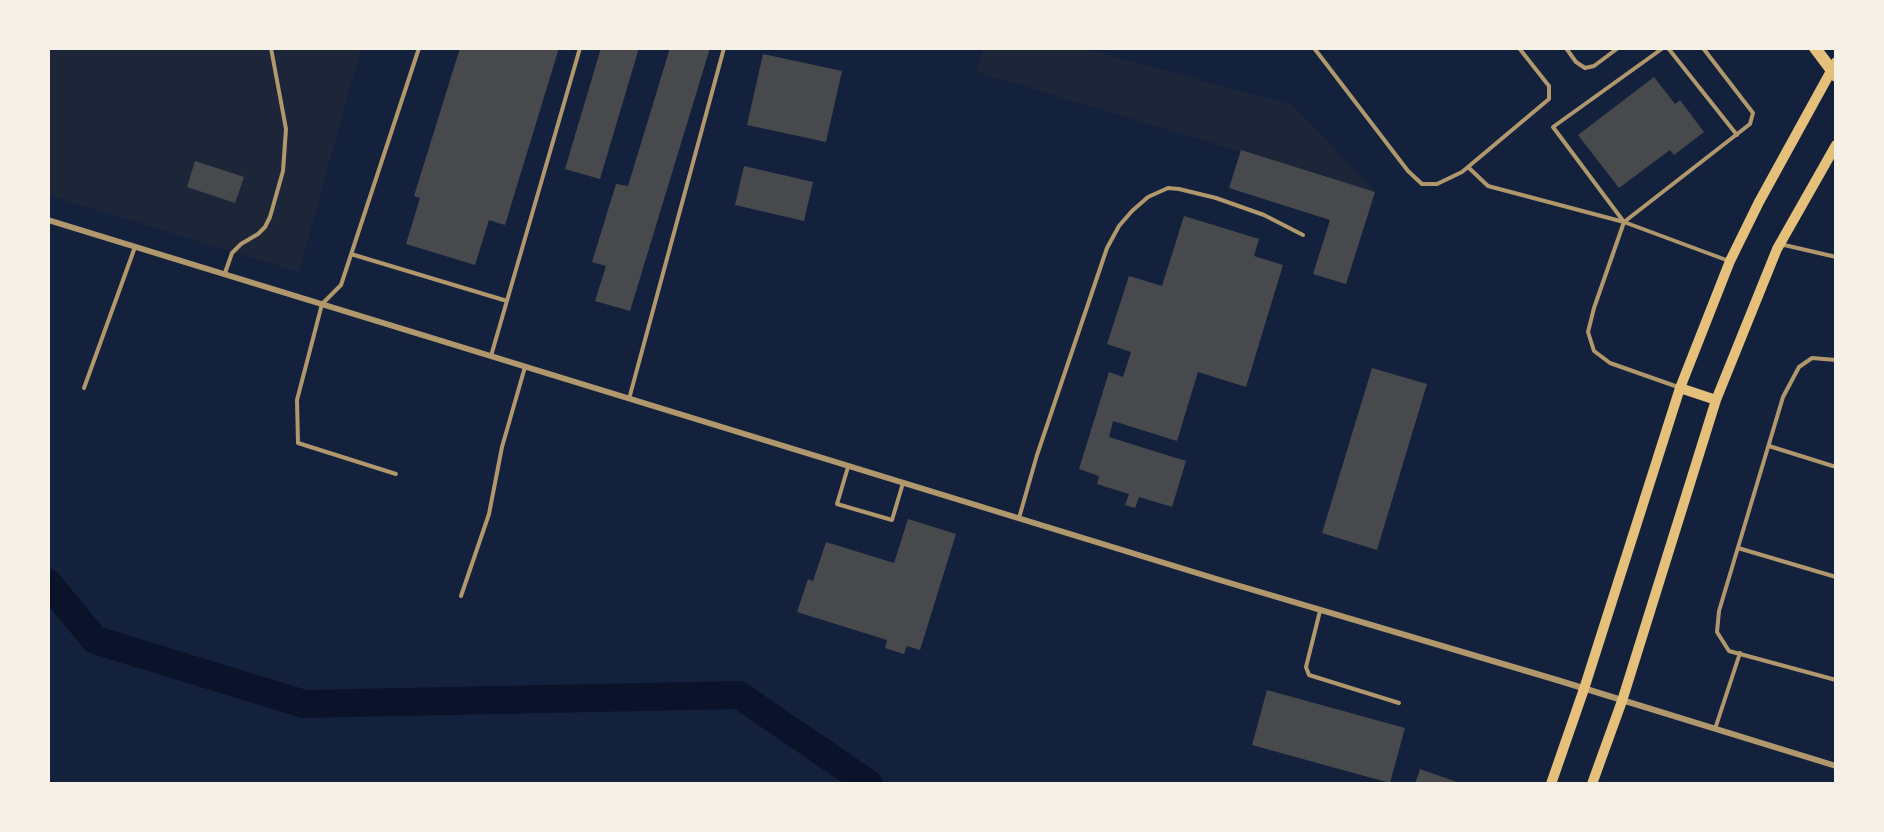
<!DOCTYPE html>
<style>
body{margin:0}
#map{position:relative;width:1884px;height:832px;overflow:hidden;background:#14213d;font-family:"PT Serif",serif}
canvas{display:block}
.frame{position:absolute;inset:0;border:50px solid #f6f1e7;pointer-events:none}
</style>
<div id="map">
<canvas width="1884" height="832"></canvas>
<div class="frame"></div>
</div>
<script>
const context = document.querySelector('canvas').getContext('2d');
context.lineJoin = 'round';
function fillPath(path, color) {
  context.fillStyle = color;
  context.fill(path, 'evenodd');
}
function poly(rows) {
  const path = new Path2D();
  for (const r of rows) {
    path.moveTo(r[0], r[1]);
    for (let i = 2; i < r.length; i += 2) path.lineTo(r[i], r[i + 1]);
  }
  return path;
}
function strokePath(path, color, width, dash) {
  context.strokeStyle = color;
  context.lineWidth = width;
  context.lineCap = dash ? 'butt' : 'round';
  context.setLineDash(dash || []);
  context.stroke(path);
}
fillPath(poly([
 [48,48,361,48,299,272,48,195],
 [983,48,1082,48,1292,105,1377,193,977,72]
]), '#1d2539');
strokePath(poly([
 [48,583,95,640,304,704,739,695,869,784]
]), '#0b132b', 28);
fillPath(poly([
 [460,48,559,48,505,225,489,220,475,265,406,244,420,198,414,196],
 [601,48,639,48,600,179,565,169],
 [670,48,710,48,630,311,595,301,606,266,592,262,616,184,628,186],
 [763,54,842,71,826,142,747,125],
 [1654,77,1675,104,1680,100,1704,132,1674,155,1670,150,1619,188,1578,135],
 [1241,150,1375,192,1346,284,1313,274,1330,220,1229,188],
 [195,161,244,177,235,203,187,187],
 [744,166,813,182,804,221,735,205],
 [1184,216,1259,239,1254,256,1283,265,1246,387,1198,372,1177,441,1113,421,1109,437,1186,461,1172,507,1139,497,1135,508,1125,505,1129,494,1097,484,1099,476,1079,469,1109,372,1123,377,1131,352,1107,344,1129,276,1162,286],
 [1372,368,1427,384,1377,550,1322,533],
 [908,519,956,534,920,650,907,646,904,654,885,648,887,640,797,612,808,579,813,581,826,542,894,563],
 [1267,690,1405,728,1390,783,1252,745],
 [1420,769,1457,782,1457,784,1415,784]
]), '#48494c');
strokePath(poly([
 [1314,48,1408,171,1422,184,1437,184,1462,172,1549,99,1549,86,1519,48],
 [1566,48,1576,62,1585,68,1594,66,1618,48],
 [1663,48,1553,127,1624,222,1594,308,1588,332,1594,351,1610,363,1678,387],
 [1668,48,1737,135],
 [1468,167,1488,186,1624,222,1729,261],
 [1624,222,1750,124,1753,113,1703,48],
 [1780,244,1836,257],
 [351,254,507,301],
 [225,273,232,253,241,244,258,234,265,227,270,217,283,171,286,129,271,48],
 [491,356,580,48],
 [1836,360,1812,358,1799,367,1783,397,1719,611,1717,632,1729,651,1836,680],
 [84,388,135,247],
 [629,399,724,48],
 [1769,446,1836,467],
 [848,467,837,504,892,520,903,483],
 [396,474,298,443,297,400,322,304,341,285,419,48],
 [1019,518,1037,455,1107,248,1119,226,1132,211,1148,197,1168,188,1179,189,1216,198,1264,215,1303,235],
 [1738,548,1836,577],
 [461,596,489,514,502,447,525,367],
 [1320,611,1306,667,1309,675,1399,703],
 [1715,729,1740,653]
]), '#b1986c', 4);
strokePath(poly([
 [48,220,1223,581,1557,680,1836,766]
]), '#b1986c', 6);
strokePath(poly([
 [1680,388,1716,400],
 [1551,784,1584,689,1680,388,1730,261,1759,202,1836,62],
 [1592,784,1622,701,1716,400,1777,249,1836,145]
]), '#e5c07b', 10);
strokePath(poly([
 [1815,48,1836,76]
]), '#e5c07b', 12);
</script>
